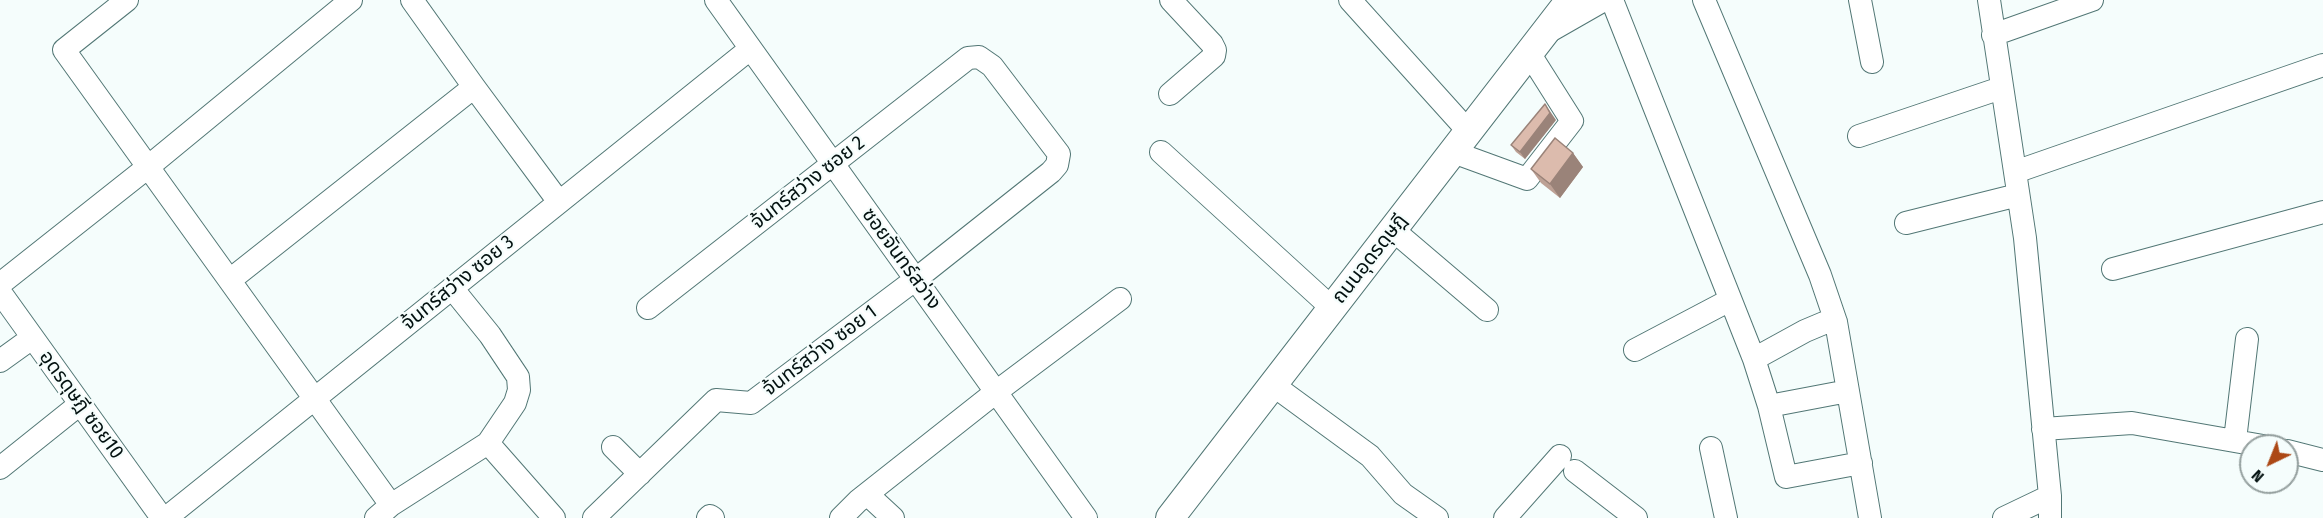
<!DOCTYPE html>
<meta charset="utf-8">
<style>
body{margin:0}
#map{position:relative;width:2323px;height:518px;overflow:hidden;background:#f5fdfc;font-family:"Fira Sans Condensed",sans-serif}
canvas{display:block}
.north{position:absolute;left:2239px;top:434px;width:60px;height:60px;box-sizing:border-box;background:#f5fdfc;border:2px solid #949f9e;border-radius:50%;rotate:223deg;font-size:16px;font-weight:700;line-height:24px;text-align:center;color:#031110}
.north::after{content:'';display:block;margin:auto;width:21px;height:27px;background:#ac4815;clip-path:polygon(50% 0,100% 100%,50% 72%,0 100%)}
</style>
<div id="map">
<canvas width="2323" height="518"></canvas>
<div class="north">N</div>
</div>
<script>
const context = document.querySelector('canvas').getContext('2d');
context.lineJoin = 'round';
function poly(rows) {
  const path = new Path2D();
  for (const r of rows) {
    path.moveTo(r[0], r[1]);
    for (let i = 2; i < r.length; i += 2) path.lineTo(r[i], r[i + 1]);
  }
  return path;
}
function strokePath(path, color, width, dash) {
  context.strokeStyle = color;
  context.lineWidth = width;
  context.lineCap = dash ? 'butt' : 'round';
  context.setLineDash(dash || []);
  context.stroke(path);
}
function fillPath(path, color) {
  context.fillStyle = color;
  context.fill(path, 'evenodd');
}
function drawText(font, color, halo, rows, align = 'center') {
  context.font = font + ' "Fira Sans Condensed","Noto Sans Thai",sans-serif';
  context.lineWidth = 4.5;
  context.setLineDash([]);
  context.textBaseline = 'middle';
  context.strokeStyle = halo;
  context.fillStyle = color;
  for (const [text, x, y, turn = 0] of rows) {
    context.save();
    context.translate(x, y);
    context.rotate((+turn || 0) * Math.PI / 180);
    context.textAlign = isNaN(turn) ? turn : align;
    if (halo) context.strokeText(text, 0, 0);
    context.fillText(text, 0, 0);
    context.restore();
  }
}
const minor = poly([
 [127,0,64,50,391,505],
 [412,0,474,87,559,202],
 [716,0,1086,518],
 [1350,0,1469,132],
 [1612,0,1754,359,1769,406,1786,477,1861,463],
 [1704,0,1820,275,1836,322,1870,518],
 [1860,0,1872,62],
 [1989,0,2025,238,2050,496,2050,518],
 [1548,32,1604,0],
 [1993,35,2092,0],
 [1170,94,1214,56,1215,50,1212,44,1171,0],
 [1859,136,2001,88],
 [1161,152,1332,308],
 [1453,152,1527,179,1572,121,1529,53],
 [2015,172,2323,65],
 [1906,223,2018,195],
 [1393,230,1487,310],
 [2113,269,2323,212],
 [230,280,474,87],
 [0,284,148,167,351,0],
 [0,292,162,518],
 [1635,350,1730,300],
 [1754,359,1805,331,1824,323,1836,322],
 [0,361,32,338],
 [1273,385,1370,456,1403,494,1437,518],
 [1769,406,1848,391],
 [2043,429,2132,423,2263,446],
 [2235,440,2247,339],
 [488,443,554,518],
 [613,447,640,474],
 [1711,448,1726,518],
 [2287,451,2323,460],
 [0,468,80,404],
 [1575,471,1636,518],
 [867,494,893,518],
 [166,518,750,49],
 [376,518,391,505,488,443,515,403,519,390,518,377,490,335,452,288],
 [594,518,716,400,751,403,916,279,1051,172,1057,165,1059,154,992,66,979,57,968,58,648,308],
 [708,518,710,516,713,518],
 [841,518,858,501,996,392,1120,299],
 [1505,518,1560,456],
 [2004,518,2050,496]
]);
const major = poly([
 [1170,518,1570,0]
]);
strokePath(minor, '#527775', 24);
strokePath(major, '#527775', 30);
strokePath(minor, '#fff', 22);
strokePath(major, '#fff', 28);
fillPath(poly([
 [1556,120,1525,159,1516,152,1511,145],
 [1573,153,1583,167,1560,198,1541,183,1531,169]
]), '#bda195');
fillPath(poly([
 [1545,104,1556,120,1525,159,1520,152],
 [1573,153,1583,167,1560,198,1550,184]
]), '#9a8379');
const building = poly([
 [1545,104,1550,113,1520,152,1511,145,1545,104],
 [1555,138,1573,153,1550,184,1531,169,1555,138]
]);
fillPath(building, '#dcbbad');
strokePath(building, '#9a8379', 1.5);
drawText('20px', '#031110', '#f5fdfc', [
 ["จ้นทร์สว่าง ซอย 2",808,183,-38],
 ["ซอยจันทร์สว่าง",901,259,54],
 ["ถนนอุดรดุษฎี",1370,259,-52],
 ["จ้นทร์สว่าง ซอย 3",458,283,-39],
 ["จ้นทร์สว่าง ซอย 1",820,351,-37],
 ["อุดรดุษฎี ซอย10",81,405,54]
]);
</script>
